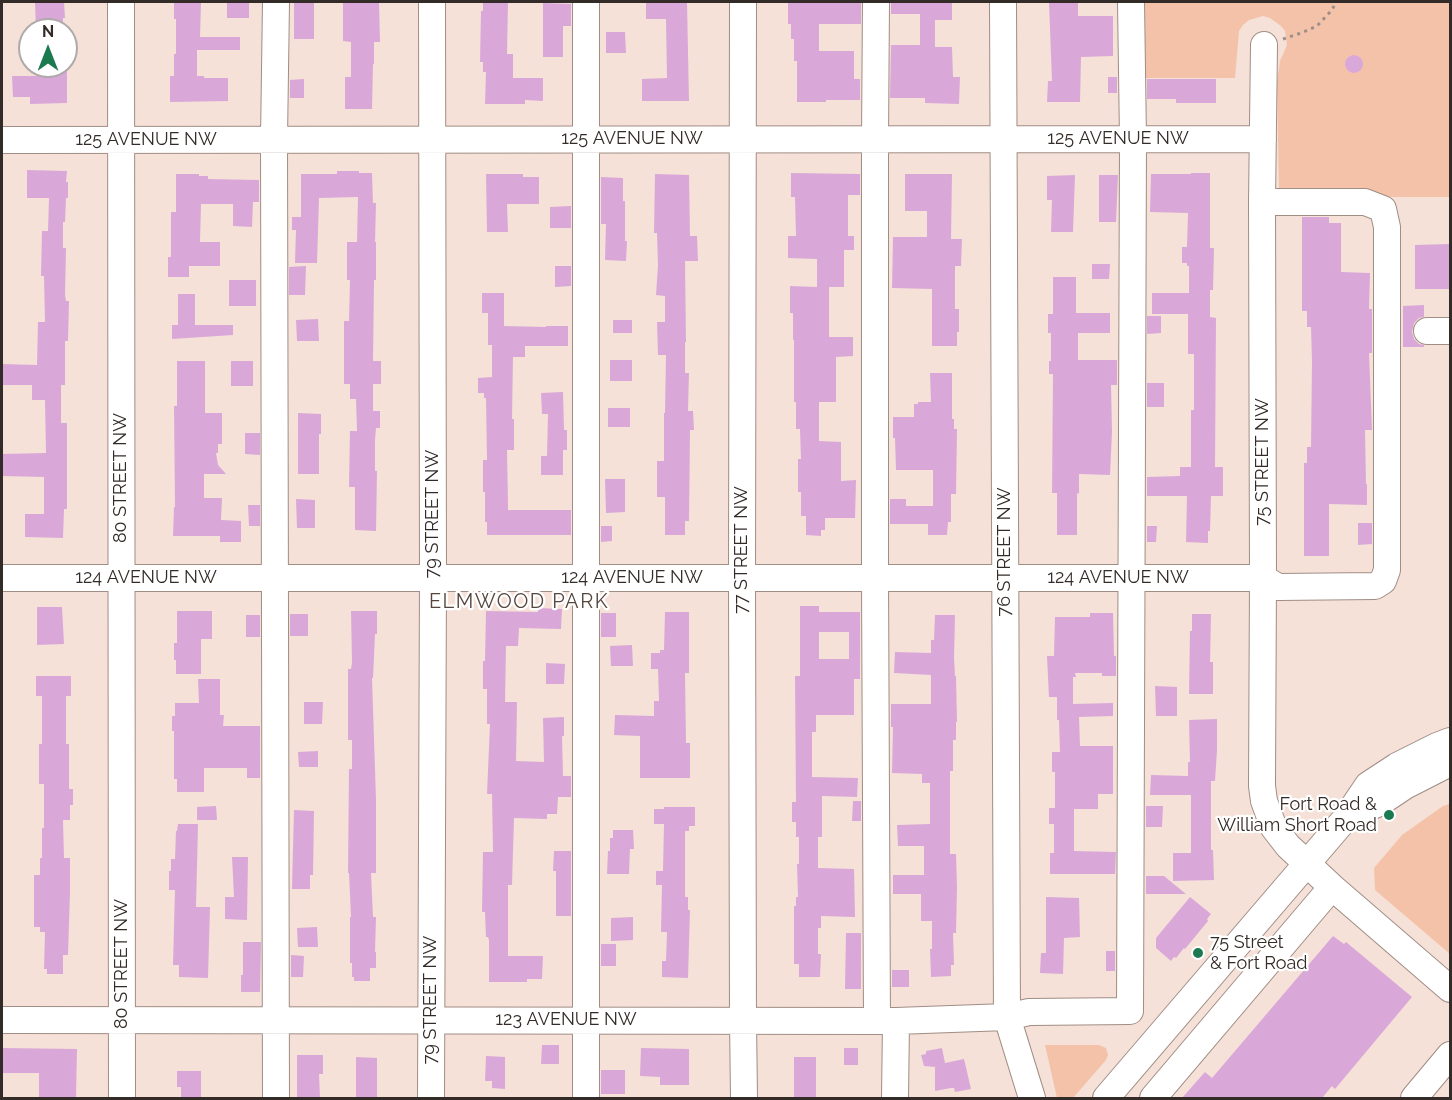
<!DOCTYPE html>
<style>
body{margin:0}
#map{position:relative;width:1452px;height:1100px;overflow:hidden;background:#f5e1d7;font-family:Raleway,sans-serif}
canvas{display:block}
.frame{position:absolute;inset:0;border:3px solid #332b28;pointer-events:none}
.north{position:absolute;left:18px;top:18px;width:60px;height:60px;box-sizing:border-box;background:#fff;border:2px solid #adaaa9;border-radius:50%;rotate:0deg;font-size:16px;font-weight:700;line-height:24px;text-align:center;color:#332b28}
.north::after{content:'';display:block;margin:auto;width:21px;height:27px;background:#1c7a50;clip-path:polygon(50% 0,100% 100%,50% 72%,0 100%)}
</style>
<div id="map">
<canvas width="1452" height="1100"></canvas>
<div class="frame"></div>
<div class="north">N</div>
</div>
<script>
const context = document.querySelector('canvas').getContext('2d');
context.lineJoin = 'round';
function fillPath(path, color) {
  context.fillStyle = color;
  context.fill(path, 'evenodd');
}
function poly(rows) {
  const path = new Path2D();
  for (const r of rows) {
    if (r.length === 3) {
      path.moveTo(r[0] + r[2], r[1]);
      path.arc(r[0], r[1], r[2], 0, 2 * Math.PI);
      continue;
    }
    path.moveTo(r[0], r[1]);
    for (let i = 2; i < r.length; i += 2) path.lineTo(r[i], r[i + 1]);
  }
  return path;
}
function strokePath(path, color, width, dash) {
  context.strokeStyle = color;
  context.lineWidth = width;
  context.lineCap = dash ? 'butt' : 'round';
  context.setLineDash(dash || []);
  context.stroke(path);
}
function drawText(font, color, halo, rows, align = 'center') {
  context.font = font + ' Raleway,sans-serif';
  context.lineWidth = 4.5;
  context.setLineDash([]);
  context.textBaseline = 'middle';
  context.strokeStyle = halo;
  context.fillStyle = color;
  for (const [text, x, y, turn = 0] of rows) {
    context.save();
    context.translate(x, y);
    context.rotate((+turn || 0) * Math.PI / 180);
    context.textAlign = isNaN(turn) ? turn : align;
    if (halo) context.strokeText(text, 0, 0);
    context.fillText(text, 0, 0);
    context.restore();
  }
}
fillPath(poly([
 [1139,2,1450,2,1450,197,1395,197,1279,192,1277,82,1280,61,1287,45,1285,31,1281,26,1270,18,1263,16,1249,20,1243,25,1239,31,1235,78,1140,78],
 [1450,804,1450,954,1375,890,1374,868,1402,835,1443,806],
 [1045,1045,1099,1045,1106,1048,1108,1055,1106,1060,1073,1098,1057,1098]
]), '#f4c2a9');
fillPath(poly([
 [35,2,64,2,65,18,63,18,63,30,36,30],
 [174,2,201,2,200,37,240,37,240,50,197,50,197,76,204,76,204,78,228,78,228,101,170,102,170,76,174,76,174,54,176,54,176,19,174,19],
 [227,2,249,2,249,18,227,18],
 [294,2,314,2,314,39,294,39],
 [343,2,379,2,380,42,374,42,374,64,373,64,372,109,345,109,345,77,351,77,351,42,343,41],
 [483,2,508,2,507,54,513,54,513,78,543,78,543,101,525,100,525,104,485,104,486,72,483,72,483,62,480,62,481,11,483,11],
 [646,2,687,2,689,101,642,101,642,79,667,78,666,19,646,19],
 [891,2,952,2,952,20,935,20,935,47,952,47,953,77,960,77,959,104,925,103,925,98,890,98,891,45,920,45,920,14,891,14],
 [1049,2,1078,2,1078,16,1113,16,1113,56,1081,57,1080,102,1047,102,1048,81,1052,81],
 [543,3,571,4,571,26,563,26,563,57,543,57],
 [788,3,861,3,861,24,819,24,819,51,854,51,854,79,860,79,860,100,826,100,826,102,797,102,797,61,794,61,794,39,791,39,791,24,788,24],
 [606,32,625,32,626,53,606,53],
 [1354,64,9],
 [44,66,67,66,67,103,30,104,30,97,13,97,12,76,45,76],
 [1108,77,1117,77,1117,93,1108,93],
 [304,79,304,98,290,98,290,80],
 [1147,79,1216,79,1216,103,1176,103,1176,99,1147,99],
 [27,170,67,171,66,182,68,182,68,198,66,198,65,222,63,222,63,248,66,248,65,295,66,301,69,301,68,341,65,341,65,385,61,385,61,423,67,423,67,509,64,509,63,538,25,537,25,514,44,514,44,477,2,476,2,454,46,453,45,400,32,400,32,385,2,385,2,364,37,365,38,322,45,322,44,276,41,276,42,231,48,231,49,198,27,198],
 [337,171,359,171,359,173,372,173,373,203,376,203,375,242,376,242,376,280,374,280,373,361,381,361,381,384,373,384,373,411,380,411,380,428,376,428,375,440,375,471,377,471,376,531,355,530,355,487,349,487,350,431,357,431,356,399,350,399,350,384,344,384,344,321,349,321,350,280,347,280,347,242,357,242,358,197,319,198,317,263,295,263,296,230,292,230,292,217,301,217,301,174,337,174],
 [791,173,860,174,860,195,848,195,848,236,854,236,854,250,844,250,844,287,829,287,829,337,853,337,853,356,836,357,836,402,819,402,819,441,841,442,841,481,856,480,855,518,825,518,825,530,821,530,821,536,806,535,806,516,801,516,801,492,798,492,798,459,801,459,800,429,796,429,796,402,794,402,794,340,793,340,793,313,790,313,790,286,817,287,817,259,788,258,788,236,796,236,795,197,791,197],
 [1191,173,1210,173,1210,248,1214,248,1213,290,1210,290,1210,317,1216,318,1215,467,1223,467,1223,496,1211,496,1210,531,1208,531,1208,543,1186,542,1187,496,1147,496,1147,477,1180,476,1180,467,1191,467,1191,410,1194,410,1194,354,1188,354,1188,314,1152,314,1152,293,1189,293,1189,266,1187,266,1187,263,1182,263,1182,247,1187,247,1188,213,1150,212,1151,174,1191,174],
 [176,174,199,174,199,176,208,176,208,179,259,180,259,202,253,202,252,227,233,226,233,204,201,204,200,242,220,242,220,266,189,266,189,277,168,277,168,257,171,257,171,212,176,212],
 [486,174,523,174,523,177,539,177,539,204,507,204,508,232,487,232],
 [655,174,689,175,690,236,697,236,698,261,685,261,686,342,685,342,685,373,689,373,688,411,693,411,694,430,690,430,689,521,685,521,685,535,665,535,665,497,657,497,657,461,664,461,664,413,665,413,666,355,658,355,657,322,665,322,665,296,656,295,658,266,657,233,654,233],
 [905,174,952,174,951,239,962,239,961,266,955,266,955,309,959,309,959,332,957,332,957,346,932,346,932,289,892,288,893,237,927,237,927,211,905,211],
 [1075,175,1073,232,1051,232,1052,200,1047,200,1047,176],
 [1099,175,1118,175,1116,222,1099,222],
 [601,177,623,178,623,201,625,201,625,241,627,241,626,261,605,260,606,224,601,224],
 [571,206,571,228,550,228,550,207],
 [1302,217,1329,217,1329,223,1341,223,1341,272,1370,273,1369,309,1372,309,1372,353,1369,353,1372,430,1365,430,1366,484,1367,484,1367,505,1329,504,1329,556,1304,556,1304,463,1307,463,1307,447,1311,447,1312,362,1311,327,1307,327,1307,311,1302,311],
 [1450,244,1450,289,1415,289,1415,245],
 [1092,264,1110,264,1109,279,1092,279],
 [306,266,305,295,289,295,289,267],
 [555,266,571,266,571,286,555,287],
 [1053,277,1076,277,1076,313,1110,313,1110,333,1078,333,1078,360,1117,360,1117,385,1111,385,1112,432,1110,475,1079,474,1079,494,1077,493,1077,535,1057,535,1057,493,1052,493,1053,374,1049,374,1049,361,1051,361,1051,333,1048,333,1048,314,1053,314],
 [229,280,256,280,256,306,229,306],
 [482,293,504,293,504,326,546,327,546,326,568,326,568,346,525,346,525,357,513,357,512,419,514,419,514,450,507,450,508,505,508,510,571,510,571,535,487,535,487,522,485,522,485,492,483,492,483,460,487,460,486,398,484,398,484,393,478,393,478,378,492,377,492,345,488,345,488,313,482,313],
 [178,294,195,294,195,325,233,325,233,335,172,339,172,325,178,325],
 [1424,305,1424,317,1419,318,1414,323,1412,332,1414,339,1419,344,1424,345,1424,347,1403,347,1403,306],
 [1147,316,1161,316,1161,333,1147,334],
 [318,319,319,341,297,341,296,320],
 [613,320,632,320,632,333,613,333],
 [610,360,632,360,632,381,610,381],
 [177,361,205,361,205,413,222,413,222,444,218,444,218,453,216,453,218,465,226,474,204,474,204,498,222,498,221,520,241,521,241,542,220,542,220,536,173,536,174,507,175,507,174,406,177,406],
 [231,361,253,361,253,386,231,386],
 [930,373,952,373,952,419,954,419,954,429,957,429,956,494,951,494,951,522,948,522,947,535,928,535,928,524,890,524,890,499,906,499,906,506,933,506,933,470,896,470,895,438,893,438,893,417,914,417,914,404,918,404,918,402,931,402],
 [1147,383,1164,383,1164,407,1147,407],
 [563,392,564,430,567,430,567,450,563,450,563,475,541,475,541,456,547,456,548,414,542,414,541,393],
 [608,408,630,408,630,427,608,427],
 [298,413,321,414,321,434,319,434,319,474,298,474],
 [245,433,260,433,260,455,245,454],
 [605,479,625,479,625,512,606,513],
 [296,499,315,500,315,528,297,528],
 [248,505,260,505,260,526,249,526],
 [1358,523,1372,523,1372,544,1358,545],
 [601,526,612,526,612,541,601,542],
 [1147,526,1157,526,1156,542,1147,542],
 [800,606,819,606,819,612,860,612,860,679,854,679,854,715,816,715,816,732,812,732,812,777,858,778,857,797,822,796,822,837,818,837,818,868,854,869,855,917,821,916,821,928,818,928,818,954,821,954,820,977,799,977,799,964,794,964,794,906,796,906,796,897,798,897,797,864,799,864,799,837,796,837,796,822,792,822,792,802,796,802,795,676,800,676],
 [819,632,849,632,849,659,819,659],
 [37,607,62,607,64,644,37,645],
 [538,608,562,609,561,629,519,628,518,646,506,646,505,702,517,702,516,761,544,762,543,718,564,717,564,736,562,736,563,776,571,776,571,797,558,797,557,814,547,814,547,819,514,818,512,885,508,885,508,956,543,956,542,979,527,979,527,982,489,982,489,940,488,937,486,937,485,912,482,912,483,852,493,852,492,794,487,794,490,724,487,724,487,689,483,689,483,661,485,661,486,611,538,612],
 [177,611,212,611,212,639,201,639,201,674,176,674,176,660,174,660,174,643,177,643],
 [351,611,377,611,377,634,375,634,373,678,372,678,376,800,376,873,371,873,373,917,376,917,375,952,376,952,376,968,370,968,370,981,354,981,354,977,352,977,352,963,350,963,350,917,351,917,349,873,348,873,349,769,352,769,352,740,348,740,348,669,351,669,352,663],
 [665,612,689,612,689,673,685,673,686,743,690,743,690,778,640,778,640,736,614,735,615,715,654,716,654,701,659,701,658,669,651,669,651,653,660,653,660,650,664,650],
 [601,613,616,613,616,637,601,637],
 [1090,613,1113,613,1114,656,1116,656,1116,676,1102,676,1102,673,1075,673,1076,677,1073,677,1073,704,1113,703,1113,716,1079,717,1080,746,1113,746,1113,794,1098,794,1098,809,1074,809,1074,851,1116,852,1115,874,1050,874,1050,853,1054,853,1054,824,1049,824,1049,808,1055,808,1055,772,1052,772,1052,752,1060,752,1059,720,1057,720,1057,697,1049,697,1047,656,1054,656,1055,617,1090,617],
 [290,614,308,614,308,636,290,636],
 [1192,614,1211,614,1210,662,1213,662,1213,694,1189,694,1190,631,1192,631],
 [246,615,260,615,260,637,246,637],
 [935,615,955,615,954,658,955,676,956,676,957,722,956,722,956,740,953,740,953,771,950,771,950,854,956,854,957,887,956,933,953,933,954,965,951,965,951,976,931,977,930,949,932,949,932,921,921,921,921,894,893,894,893,875,924,875,924,846,898,846,897,825,930,824,930,783,922,783,922,774,892,773,893,727,891,727,891,704,931,704,931,675,894,673,895,652,931,653,931,640,934,640],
 [632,645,633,666,611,666,610,646],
 [546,663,565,664,564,684,546,684],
 [36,676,71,676,71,696,66,696,66,744,69,744,69,789,73,789,73,805,70,805,70,820,63,820,64,858,70,858,70,892,68,955,63,955,63,974,47,974,47,969,44,969,45,932,40,932,40,927,34,927,34,875,40,875,40,858,42,858,42,828,44,828,44,784,39,784,39,744,42,744,42,696,36,696],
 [198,679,220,679,220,715,224,715,223,726,260,726,260,778,247,778,247,768,204,768,204,792,177,792,177,779,174,779,174,731,172,731,172,716,175,716,175,703,199,703],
 [1155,686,1177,687,1177,716,1156,716],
 [304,702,323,702,322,724,304,724],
 [1217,719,1217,750,1215,781,1211,781,1211,850,1213,850,1214,880,1173,881,1173,853,1191,853,1191,795,1150,795,1151,775,1188,776,1188,762,1190,762,1189,720],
 [318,751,318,767,299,767,298,752],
 [853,801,861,801,861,821,852,821],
 [216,806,217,820,197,820,197,807],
 [1146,806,1163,806,1162,827,1146,827],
 [664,807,695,807,695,826,689,826,689,831,685,831,685,897,688,897,688,910,690,910,688,978,662,977,662,961,666,961,667,932,661,932,662,885,656,885,656,871,663,871,664,824,654,824,654,809,664,809],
 [294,810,314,811,313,875,310,875,310,889,292,889,292,887],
 [178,824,198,824,196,907,210,907,208,978,179,977,179,965,173,965,175,890,169,890,169,871,171,871,171,859,175,859,176,831,177,831],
 [613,830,633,830,634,849,630,849,629,874,607,874,608,851,610,851,610,838,613,838],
 [554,851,571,851,571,916,556,916,556,871,553,871],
 [232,857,248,857,247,920,225,919,225,897,234,897],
 [1146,876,1164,876,1186,894,1146,894],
 [1046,897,1079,898,1080,937,1064,938,1063,974,1040,973,1041,953,1046,953],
 [1190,897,1211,914,1207,919,1208,921,1185,949,1184,948,1176,958,1174,957,1171,961,1156,948,1156,938],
 [633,917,633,940,611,941,611,918],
 [317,927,318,947,298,947,297,928],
 [846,933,861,933,861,989,845,989],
 [1333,936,1344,944,1346,942,1412,997,1335,1089,1332,1086,1322,1098,1182,1098,1205,1072,1212,1078],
 [243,942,261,942,260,992,241,992,241,975,243,975],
 [601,944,616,944,616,966,601,966],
 [1106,951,1115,951,1115,971,1106,971],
 [291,955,304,956,303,977,291,977],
 [892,970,909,970,909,987,892,987],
 [542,1045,559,1045,559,1064,541,1064],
 [2,1048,77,1049,76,1098,39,1098,39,1073,2,1073],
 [641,1048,689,1049,689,1085,660,1085,660,1077,640,1076],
 [844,1048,858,1048,858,1065,844,1065],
 [942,1048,945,1063,964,1059,971,1089,955,1092,954,1088,951,1088,935,1091,935,1067,924,1066,921,1055,926,1054,926,1051],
 [297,1055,323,1055,323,1074,319,1074,320,1098,297,1098],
 [486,1056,505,1057,505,1089,492,1088,492,1081,485,1081],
 [356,1057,377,1058,377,1098,356,1098],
 [794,1057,816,1057,816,1098,794,1098],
 [601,1070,625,1070,625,1094,601,1094],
 [177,1071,201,1071,201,1098,181,1098,181,1087,177,1087]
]), '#d9a8d9');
const minor = poly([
 [121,2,122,1098],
 [586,2,586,1098],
 [743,2,742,578,743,1020,744,1098],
 [876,2,875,139,875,578,877,1021],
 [1003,2,1007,1017,1032,1098],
 [1264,45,1262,202,1263,578,1262,786,1264,801,1274,828,1288,846,1332,887,1450,989],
 [2,140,1263,139],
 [1427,331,1450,331],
 [2,578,1263,578,1278,587,1375,586,1383,581,1387,570,1387,227,1383,209,1365,202,1262,202],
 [1345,819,1381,802,1405,786,1450,763],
 [2,1020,896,1021,1007,1017,1029,1012,1130,1011,1133,140,1131,2],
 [276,1098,274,139,276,2],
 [431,1098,433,578,432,2],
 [895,1098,896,1021],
 [1106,1098,1345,819,1368,785,1397,766,1437,746,1450,741],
 [1153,1098,1332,887],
 [1414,1098,1450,1055]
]);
strokePath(minor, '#a08d84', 28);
strokePath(poly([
 [1283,39,1301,33,1317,26,1332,10,1336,2]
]), '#9d8e87', 3, [3, 4.5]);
strokePath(minor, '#fff', 26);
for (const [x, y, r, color] of [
 [1389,815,6,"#1c7a50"],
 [1198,953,6,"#1c7a50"]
]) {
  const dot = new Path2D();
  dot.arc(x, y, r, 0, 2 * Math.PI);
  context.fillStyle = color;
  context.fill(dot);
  strokePath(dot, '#fff', 2);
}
drawText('18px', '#332b28', '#fff', [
 ["125 AVENUE NW",632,139],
 ["125 AVENUE NW",1118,139],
 ["125 AVENUE NW",146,140],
 ["75 STREET NW",1263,462,-90],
 ["80 STREET NW",121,478,-90],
 ["79 STREET NW",433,514,-90],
 ["77 STREET NW",742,550,-90],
 ["76 STREET NW",1005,552,-90],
 ["124 AVENUE NW",146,578],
 ["124 AVENUE NW",632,578],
 ["124 AVENUE NW",1118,578],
 ["80 STREET NW",122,964,-90],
 ["79 STREET NW",431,1000,-90],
 ["123 AVENUE NW",566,1020]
]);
drawText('18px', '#332b28', '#fff', [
 ["Fort Road &",1377,805],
 ["William Short Road",1377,826],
 ["75 Street",1210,943,"left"],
 ["& Fort Road",1210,964,"left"]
], 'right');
context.letterSpacing = '1.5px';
drawText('20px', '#56463e', '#fff', [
 ["ELMWOOD PARK",519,602]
]);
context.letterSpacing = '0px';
</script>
